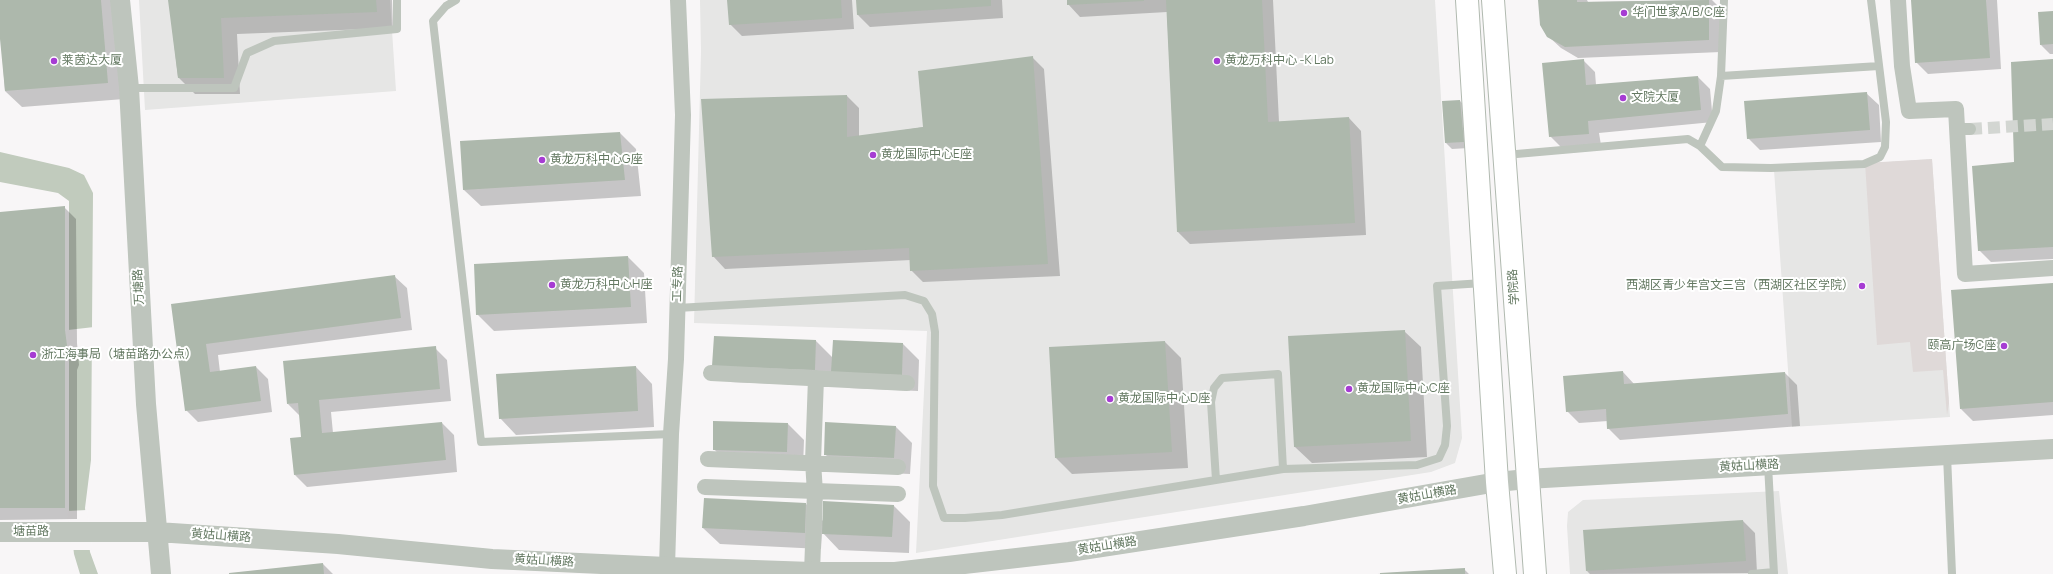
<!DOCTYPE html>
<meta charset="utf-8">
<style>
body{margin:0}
canvas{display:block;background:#f8f6f7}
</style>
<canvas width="2053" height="574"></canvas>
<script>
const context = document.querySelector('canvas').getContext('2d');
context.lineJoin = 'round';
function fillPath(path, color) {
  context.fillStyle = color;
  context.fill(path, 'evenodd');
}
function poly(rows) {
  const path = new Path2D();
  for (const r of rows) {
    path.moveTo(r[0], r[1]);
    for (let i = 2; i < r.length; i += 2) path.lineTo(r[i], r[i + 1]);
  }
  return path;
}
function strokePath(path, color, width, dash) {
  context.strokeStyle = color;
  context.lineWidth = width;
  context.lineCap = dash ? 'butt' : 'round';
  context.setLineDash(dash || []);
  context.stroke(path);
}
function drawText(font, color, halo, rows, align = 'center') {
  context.font = font + ' Manrope,"Noto Sans SC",sans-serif';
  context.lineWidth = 4;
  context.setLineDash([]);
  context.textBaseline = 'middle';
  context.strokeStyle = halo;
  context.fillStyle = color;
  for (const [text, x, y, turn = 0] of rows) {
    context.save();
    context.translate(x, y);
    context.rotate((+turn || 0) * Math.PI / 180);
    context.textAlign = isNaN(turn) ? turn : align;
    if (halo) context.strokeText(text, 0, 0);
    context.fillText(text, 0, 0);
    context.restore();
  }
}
fillPath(poly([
 [139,0,390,0,396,91,145,110],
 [700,0,1435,0,1462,438,1455,463,1431,472,916,553,927,331,694,323,701,52],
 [1932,159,1950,417,1792,427,1774,170],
 [1779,491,1788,574,1570,574,1567,526,1568,512,1583,500]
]), '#e6e6e5');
fillPath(poly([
 [1932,159,1949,403,1947,415,1943,370,1913,372,1910,342,1877,345,1865,163]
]), '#dfd9d8');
fillPath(poly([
 [0,152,69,168,84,175,93,193,91,460,85,508,90,552,98,574,80,574,74,554,69,510,69,201,58,193,0,182]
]), '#c1cbbd');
fillPath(poly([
 [94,327,94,350,68,353,68,330],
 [87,510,92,550,71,550,67,511]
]), '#f8f6f7');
fillPath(poly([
 [0,0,115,0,124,99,22,107,5,91,0,27],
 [169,0,392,0,393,28,237,34,240,94,195,94,178,77],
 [728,0,852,0,854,29,742,36,730,24],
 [857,0,1002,0,1003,18,870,27,858,15],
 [1068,0,1273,0,1279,122,1349,118,1361,131,1366,235,1190,244,1178,232,1167,12,1080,17,1068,4],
 [1539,0,1587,0,1588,2,1712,0,1720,8,1721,52,1578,58,1561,48,1548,36],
 [1912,0,1997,0,2001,69,1928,74,1916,62],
 [2053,12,2053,54,2050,54,2041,45],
 [1032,57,1044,69,1060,276,923,282,911,270,911,260,725,269,713,256,847,96,859,108,859,137,924,127],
 [1583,60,1595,72,1596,85,1698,77,1710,89,1713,122,1599,133,1601,145,1562,148,1550,136],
 [2053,60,2053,259,1991,262,1979,250,2015,162],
 [1866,93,1879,105,1881,142,1760,150,1748,138],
 [1460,101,1466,107,1469,148,1452,149,1446,143],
 [620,133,636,149,641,196,481,206,464,190,461,142],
 [64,207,76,219,77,343,79,365,77,370,77,519,0,520,0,213],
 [628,257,644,273,647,323,494,331,477,314],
 [394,276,407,288,412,330,218,355,220,372,256,367,268,379,272,412,198,422,186,410,172,305],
 [2053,284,2053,415,1973,421,1961,409],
 [1404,331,1421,347,1427,457,1312,463,1295,447,1289,337],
 [715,337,816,341,833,358,903,344,919,360,918,391,849,388,832,371,831,386,730,382,714,366],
 [1165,342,1181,358,1188,468,1072,474,1056,458],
 [435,348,447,360,451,401,331,412,333,433,442,423,454,435,457,472,307,487,295,475,303,438,300,416,288,404],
 [636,367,652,384,654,427,516,435,500,418],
 [1623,372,1635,385,1785,373,1797,385,1800,426,1620,440,1608,428,1608,421,1579,423,1567,411],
 [788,424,804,440,803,468,730,466,714,449],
 [895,426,912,443,910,474,841,471,825,454],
 [806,504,823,521,894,506,910,522,909,553,839,550,822,532,821,549,720,544,703,528],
 [1743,521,1755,533,1757,573,1590,574,1587,571],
 [323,564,333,574,229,574],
 [1464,569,1469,574,1377,574]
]), '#0003');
fillPath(poly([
 [0,0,101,0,108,83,5,91,0,39],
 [168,0,376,0,377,12,221,18,224,78,178,78],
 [727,0,841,0,842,18,729,25],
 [856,0,991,0,991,6,857,15],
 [1067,0,1144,0,1144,1,1067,5],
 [1166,0,1262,0,1268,122,1349,117,1355,223,1177,232],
 [1538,0,1577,0,1577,2,1709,0,1709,40,1565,47,1547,37,1540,25],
 [1911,0,1986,0,1990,58,1915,63],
 [2053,11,2053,44,2040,45,2038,12],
 [1033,56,1048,264,910,271,909,248,712,257,701,99,847,95,847,137,923,127,918,71],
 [1584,59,1586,85,1698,76,1701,110,1588,121,1589,134,1549,137,1542,63],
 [2053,59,2053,247,1978,251,1972,166,2014,162,2011,62],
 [1867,92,1870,130,1747,139,1744,101],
 [1460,100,1464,142,1445,143,1442,101],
 [620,132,625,180,463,190,460,141],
 [65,206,65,330,68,353,65,358,65,508,0,508,0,212],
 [628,256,631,307,476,315,474,264],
 [395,275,401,318,206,344,210,372,256,366,261,401,185,411,171,304],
 [2053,283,2053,402,1960,409,1951,290],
 [1405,330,1411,441,1294,447,1288,336],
 [714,336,816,340,815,370,712,366],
 [833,340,903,343,902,375,831,372],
 [1165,341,1172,452,1055,458,1049,347],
 [436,346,440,389,319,400,322,433,442,422,446,460,294,475,290,438,301,437,298,403,287,404,283,361],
 [636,366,638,411,499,419,496,374],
 [1623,371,1624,384,1785,372,1788,414,1607,429,1606,409,1566,412,1563,376],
 [713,421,788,423,787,452,713,450],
 [825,422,896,426,894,458,824,455],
 [704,498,806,503,805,533,702,528],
 [823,501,894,505,892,537,822,534],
 [1743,520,1746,561,1586,571,1583,530],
 [323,563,324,574,229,574,229,573],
 [1465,568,1465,574,1380,574,1380,573]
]), '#adb8ac');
strokePath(poly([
 [1970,129,2053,124]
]), '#d3d6d2', 12, [12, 6]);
const secondary = poly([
 [1467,0,1497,482,1505,574],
 [1493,0,1535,574]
]);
strokePath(secondary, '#b1bab0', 24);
strokePath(poly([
 [456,0,446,6,433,21,481,442,671,434],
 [1721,76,1879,66],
 [129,88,234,88,247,53,274,41,397,29,397,0],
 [1700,146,1716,111,1721,76,1724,0],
 [1505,155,1688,139,1700,146,1722,167,1771,168,1864,164,1880,157,1885,147,1886,122,1871,0],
 [677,308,905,295,924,301,932,314,935,332,933,486,944,518,965,518,1002,515,1283,469,1417,465,1439,458,1445,445,1447,426,1437,286,1483,283],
 [1947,455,1952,574],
 [1768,465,1774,574],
 [1216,480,1211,402,1214,388,1222,378,1278,374,1283,469],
 [1752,574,1774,572]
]), '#bec5bd', 8);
strokePath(poly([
 [1957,129,1970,129]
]), '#bec5bd', 12);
strokePath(poly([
 [1898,0,1902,66,1909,111,1956,109,1965,274,2053,268],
 [711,373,907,383],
 [708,459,898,467],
 [705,487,898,494],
 [667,567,671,434,676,359,683,115,678,0],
 [812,572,815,492,813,462,816,378]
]), '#bec5bd', 16);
strokePath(poly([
 [120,0,129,88,146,404,161,574],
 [0,532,157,532,338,544,492,559,667,567,812,572,895,572,1069,552,1304,516,1497,482,1527,479,2053,449]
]), '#bec5bd', 20);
strokePath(secondary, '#fff', 22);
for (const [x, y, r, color] of [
 [1624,13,4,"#a63cd3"],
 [54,61,4,"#a63cd3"],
 [1217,61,4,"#a63cd3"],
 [1623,98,4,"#a63cd3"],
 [873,155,4,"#a63cd3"],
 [542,160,4,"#a63cd3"],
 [552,285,4,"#a63cd3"],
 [1862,286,4,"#a63cd3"],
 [2004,346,4,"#a63cd3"],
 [33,355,4,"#a63cd3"],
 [1349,389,4,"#a63cd3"],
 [1110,399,4,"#a63cd3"]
]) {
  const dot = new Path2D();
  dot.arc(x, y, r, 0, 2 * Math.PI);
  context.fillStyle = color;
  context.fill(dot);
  strokePath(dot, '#fff', 1.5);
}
drawText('12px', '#637861', '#fff', [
 ["华门世家A/B/C座",1632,13],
 ["莱茵达大厦",62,61],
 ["黄龙万科中心 -K Lab",1225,61],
 ["文院大厦",1631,98],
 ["黄龙国际中心E座",881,155],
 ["黄龙万科中心G座",550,160],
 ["黄龙万科中心H座",560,285],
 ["西湖区青少年宫文三宫（西湖区社区学院）",1854,286,"right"],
 ["颐高广场C座",1996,346,"right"],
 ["浙江海事局（塘苗路办公点）",41,355],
 ["黄龙国际中心C座",1357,389],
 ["黄龙国际中心D座",1118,399]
], 'left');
drawText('12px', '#637861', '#fff', [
 ["工专路",678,284,-88],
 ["万塘路",139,287,-93],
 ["学院路",1514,287,-94],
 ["黄姑山横路",1749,466,-3],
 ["黄姑山横路",1427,495,-10],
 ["塘苗路",31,532],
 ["黄姑山横路",221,536,4],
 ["黄姑山横路",1107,546,-9],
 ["黄姑山横路",544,561,3]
]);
</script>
